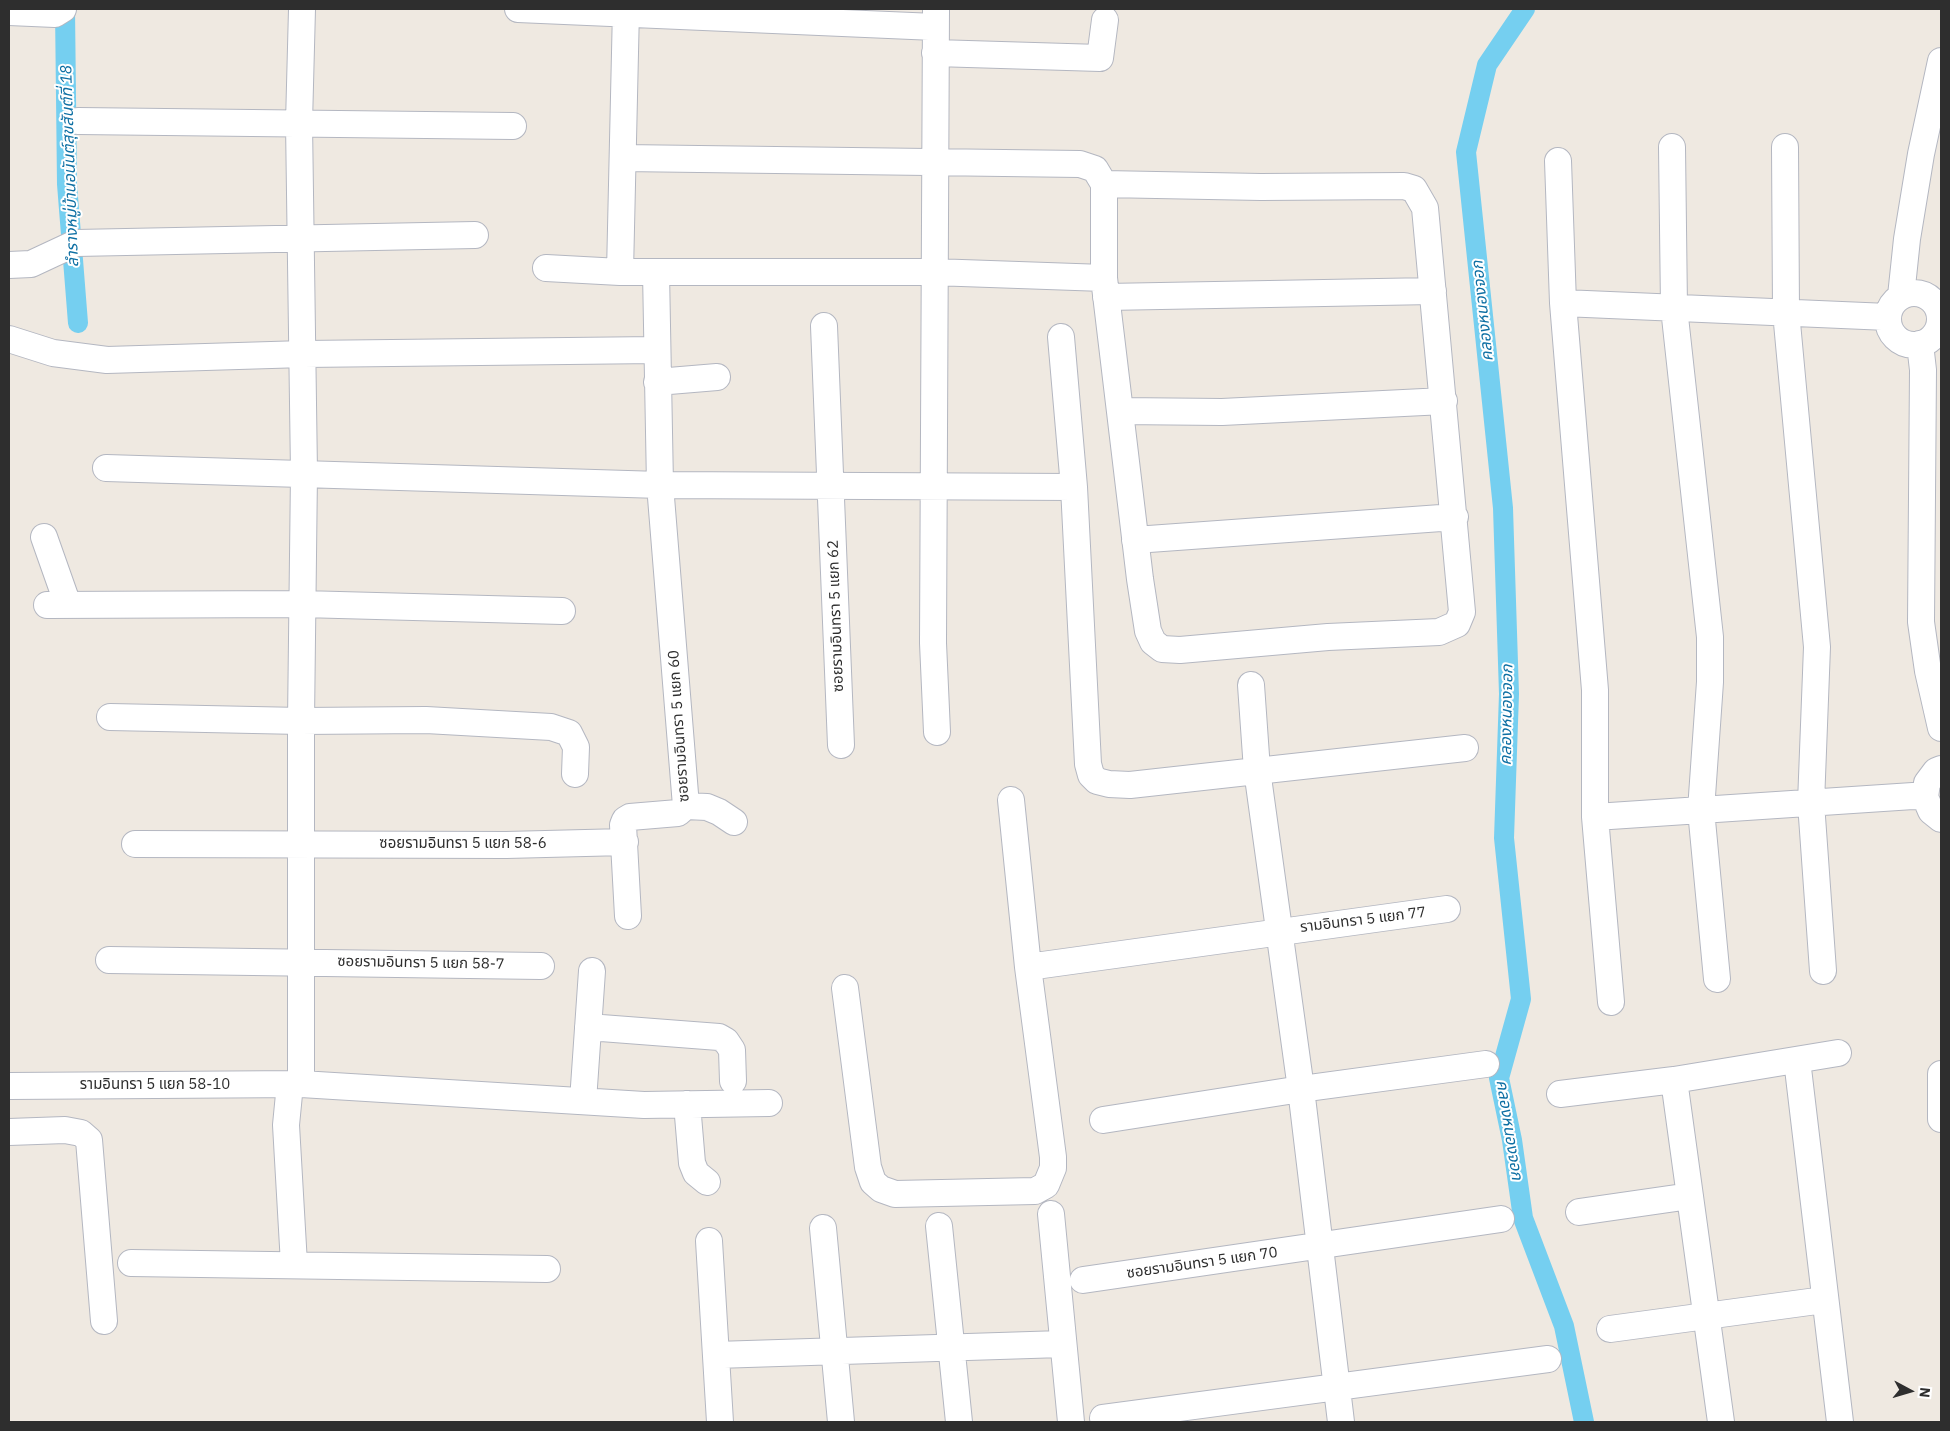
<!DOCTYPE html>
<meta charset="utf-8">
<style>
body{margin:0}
#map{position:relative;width:1950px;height:1431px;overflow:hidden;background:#efe9e1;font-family:"IBM Plex Sans",sans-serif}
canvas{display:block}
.frame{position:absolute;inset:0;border:10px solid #2e2e2e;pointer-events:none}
.north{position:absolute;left:1885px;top:1366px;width:50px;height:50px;-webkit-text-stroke:4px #fff;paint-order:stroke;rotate:96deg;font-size:14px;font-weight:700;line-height:20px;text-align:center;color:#2e2e2e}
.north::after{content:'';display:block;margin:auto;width:18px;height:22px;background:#2e2e2e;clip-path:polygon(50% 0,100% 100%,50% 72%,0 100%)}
</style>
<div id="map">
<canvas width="1950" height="1431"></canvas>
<div class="frame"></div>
<div class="north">N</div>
</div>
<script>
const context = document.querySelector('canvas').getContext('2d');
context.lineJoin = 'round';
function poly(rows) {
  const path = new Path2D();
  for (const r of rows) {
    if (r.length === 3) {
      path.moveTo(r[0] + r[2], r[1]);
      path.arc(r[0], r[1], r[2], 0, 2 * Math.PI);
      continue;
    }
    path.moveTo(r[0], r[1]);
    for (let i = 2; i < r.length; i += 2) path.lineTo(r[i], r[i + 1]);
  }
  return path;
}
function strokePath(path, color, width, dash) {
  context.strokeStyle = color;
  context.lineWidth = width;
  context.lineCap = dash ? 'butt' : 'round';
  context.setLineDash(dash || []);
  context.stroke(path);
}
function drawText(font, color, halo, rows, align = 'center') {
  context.font = font + ' "IBM Plex Sans","Noto Sans Thai",sans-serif';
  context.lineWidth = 4;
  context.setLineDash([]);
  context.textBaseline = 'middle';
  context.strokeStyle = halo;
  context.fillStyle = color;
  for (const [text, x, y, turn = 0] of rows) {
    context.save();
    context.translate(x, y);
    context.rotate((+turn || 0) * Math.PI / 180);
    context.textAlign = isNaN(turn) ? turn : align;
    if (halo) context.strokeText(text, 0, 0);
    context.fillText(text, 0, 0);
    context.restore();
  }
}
strokePath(poly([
 [65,9,67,184,78,323],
 [1525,9,1487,65,1466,152,1503,508,1509,694,1504,838,1521,999,1499,1078,1512,1140,1523,1218,1564,1326,1584,1422]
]), '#75cff0', 20);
const minor = poly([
 [518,9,935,27],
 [936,9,933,643,937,732],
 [9,12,55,14,63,9],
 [935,53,1100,58,1105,20],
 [78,121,513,126],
 [1672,147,1674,308,1710,637,1710,682,1701,810,1717,979],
 [1785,147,1786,312,1817,647,1811,803,1823,971],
 [623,158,1080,164,1095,169,1104,184],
 [1558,161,1563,303,1595,690,1595,817,1611,1002],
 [9,265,31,264,76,243,475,235],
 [546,268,620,272,933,272,1104,278,1104,184,1261,187,1404,186,1414,189,1425,208,1462,612,1457,624,1439,632,1328,637,1180,650,1162,649,1153,642,1148,631,1140,579,1104,278],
 [620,272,626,9],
 [1914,319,26],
 [1901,296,1907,239,1921,154,1941,61],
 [1106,297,1433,291],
 [1563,303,1888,317],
 [824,326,841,745],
 [1061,337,1074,487,1088,764,1091,775,1097,781,1109,784,1130,785,1465,748],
 [9,339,53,353,107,360,304,354,656,350],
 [1920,344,1923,370,1921,622,1928,671,1941,728],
 [657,382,717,377],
 [1120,411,1222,412,1444,401],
 [106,468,660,485,1074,487],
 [44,537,68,605],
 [1135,540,1455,517],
 [47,605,302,604,562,611],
 [1251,685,1257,770,1301,1089,1341,1422],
 [110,717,301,721,426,720,551,727,569,733,576,747,575,774],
 [1941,769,1936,771,1927,783,1925,797,1931,811,1941,819],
 [686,806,707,807,719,812,734,822],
 [1595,817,1913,796,1925,797],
 [135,844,506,845,625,842],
 [628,916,623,825,625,820,630,817,678,813,686,806,660,485,656,272],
 [109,960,541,966],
 [1028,967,1447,909],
 [845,988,868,1167,873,1182,881,1189,895,1194,1035,1191,1046,1185,1053,1168,1053,1157,1028,967,1011,800],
 [588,1027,719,1037,726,1041,732,1050,733,1081],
 [1797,1060,1840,1422],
 [1941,1074,1941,1119],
 [1674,1080,1721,1422],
 [290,1084,286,1125,294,1264],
 [301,1084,301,721,304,473,299,123,302,9],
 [9,1086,301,1084,644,1105,769,1103],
 [1560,1094,1674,1080,1838,1053],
 [583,1101,592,971],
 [687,1104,692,1163,696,1173,707,1182],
 [1103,1120,1301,1089,1486,1064],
 [9,1132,65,1130,81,1133,89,1140,104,1321],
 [1579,1212,1690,1196],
 [1051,1214,1071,1422],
 [939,1226,959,1422],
 [823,1228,841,1422],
 [709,1241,720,1422],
 [131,1263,547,1269],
 [1083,1280,1501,1219],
 [1610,1329,1824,1300],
 [716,1355,1062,1344],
 [1103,1418,1548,1359]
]);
strokePath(minor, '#b4b7c1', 28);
strokePath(minor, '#fff', 26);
drawText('15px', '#2e2e2e', '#fff', [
 ["ซอยรามอินทรา 5 แยก 62",836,616,-92],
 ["ซอยรามอินทรา 5 แยก 60",679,726,-94],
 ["ซอยรามอินทรา 5 แยก 58-6",463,844],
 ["รามอินทรา 5 แยก 77",1363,920,-7],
 ["ซอยรามอินทรา 5 แยก 58-7",421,963,1],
 ["รามอินทรา 5 แยก 58-10",155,1085],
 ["ซอยรามอินทรา 5 แยก 70",1202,1263,-8]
]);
drawText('italic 16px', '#0d6fa3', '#fff', [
 ["ลำรางหมู่บ้านอนันต์สุขสันต์ที่ 18",70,166,-92],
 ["คลองหนองจอก",1483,311,-96],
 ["คลองหนองจอก",1507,715,-89],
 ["คลองหนองจอก",1509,1130,81]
]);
</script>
